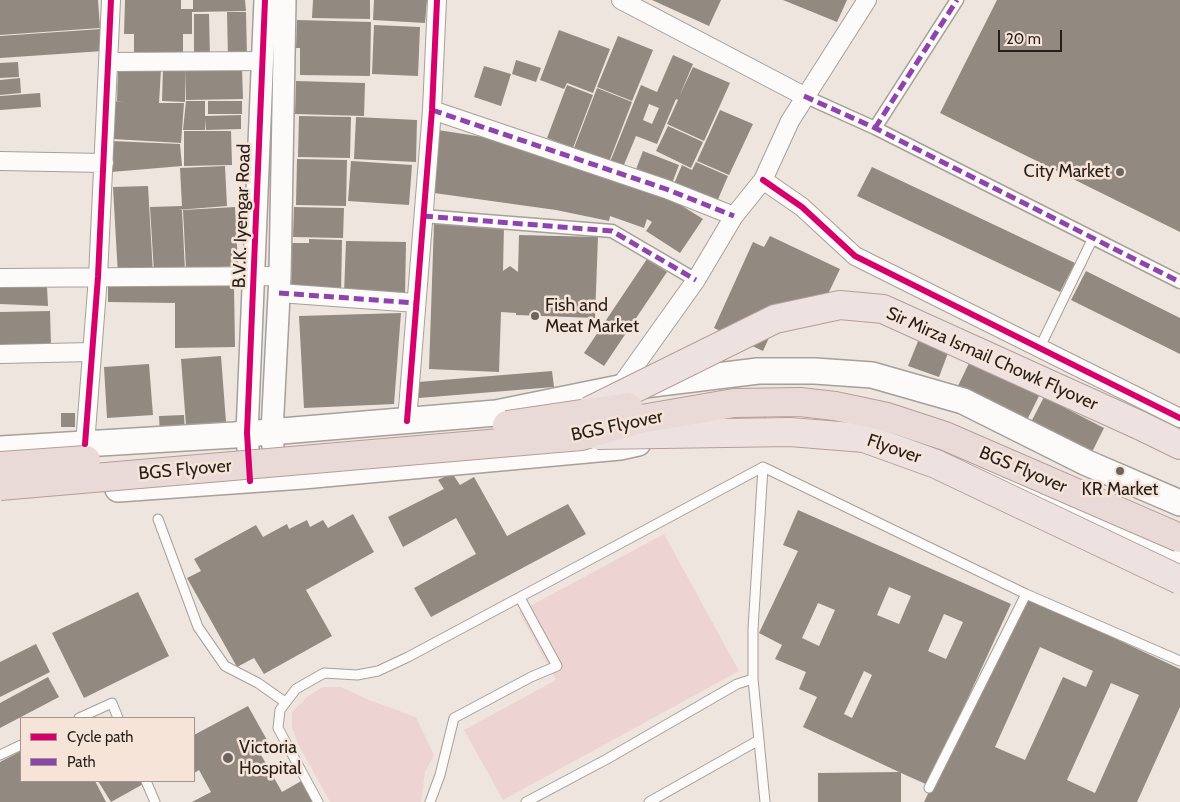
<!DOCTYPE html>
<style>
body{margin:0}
#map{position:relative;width:1180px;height:802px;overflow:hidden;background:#efe5df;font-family:Cabin,sans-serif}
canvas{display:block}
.legend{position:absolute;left:20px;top:717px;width:175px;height:65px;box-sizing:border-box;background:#f6e4d8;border:1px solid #a2958c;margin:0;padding:6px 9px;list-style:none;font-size:15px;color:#251f1b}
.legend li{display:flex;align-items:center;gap:10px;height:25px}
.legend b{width:25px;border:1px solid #a2958c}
.scale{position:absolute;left:998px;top:30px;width:64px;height:22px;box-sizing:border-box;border:2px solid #251f1b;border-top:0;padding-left:6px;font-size:15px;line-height:18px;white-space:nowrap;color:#251f1b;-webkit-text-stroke:4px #f6e4d8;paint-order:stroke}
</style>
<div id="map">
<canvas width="1180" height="802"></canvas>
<ul class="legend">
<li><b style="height:6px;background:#d6006c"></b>Cycle path</li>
<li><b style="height:6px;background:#8e44ad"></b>Path</li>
</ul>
<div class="scale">20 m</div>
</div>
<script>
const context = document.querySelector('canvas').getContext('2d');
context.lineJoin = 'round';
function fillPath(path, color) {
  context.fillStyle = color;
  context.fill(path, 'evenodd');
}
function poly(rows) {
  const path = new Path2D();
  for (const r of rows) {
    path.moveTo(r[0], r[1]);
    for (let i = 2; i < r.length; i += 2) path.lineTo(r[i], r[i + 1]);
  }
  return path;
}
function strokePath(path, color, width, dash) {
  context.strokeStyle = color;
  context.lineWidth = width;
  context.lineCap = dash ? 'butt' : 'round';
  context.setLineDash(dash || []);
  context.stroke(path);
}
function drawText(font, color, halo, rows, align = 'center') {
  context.font = font + ' Cabin,sans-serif';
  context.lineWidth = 5;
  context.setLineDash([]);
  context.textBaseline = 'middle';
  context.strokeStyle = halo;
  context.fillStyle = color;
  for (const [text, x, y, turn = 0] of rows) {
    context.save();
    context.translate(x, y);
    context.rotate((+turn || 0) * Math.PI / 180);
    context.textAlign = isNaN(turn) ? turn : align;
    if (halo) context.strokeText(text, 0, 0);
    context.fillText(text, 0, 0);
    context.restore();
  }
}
fillPath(poly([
 [664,534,739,671,503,800,464,730,556,680,519,612],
 [323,687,341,687,369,700,416,717,434,755,425,772,421,802,330,802,298,744,292,727,292,712,308,696]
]), '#eed3d3');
fillPath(poly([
 [0,0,98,0,100,28,0,35],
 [125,0,181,0,181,9,193,9,193,0,245,0,246,11,192,12,192,34,183,34,183,60,134,60,134,34,124,34],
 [313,0,370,0,370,19,312,18],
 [374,0,427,0,425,23,373,20],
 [652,0,721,0,709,26],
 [783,0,847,0,837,22],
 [997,0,1180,0,1180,232,940,113],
 [227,12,246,12,247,58,228,58],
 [194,14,209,14,210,59,194,59],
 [297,20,371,22,370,76,300,75,300,48,296,48],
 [374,25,420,27,418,76,372,74],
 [101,29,103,51,0,58,0,36],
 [559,30,610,49,593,93,567,83,564,89,540,80],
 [618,36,653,50,632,101,597,87],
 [673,55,693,64,679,97,693,67,730,83,704,141,667,124,678,100,676,99,657,144,636,136,623,167,610,162,641,85,657,92],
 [649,104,659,108,652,124,643,120],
 [516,60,541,68,536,82,512,74],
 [18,62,19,77,0,78,0,63],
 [484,66,511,74,501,106,474,97],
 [118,67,161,69,159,103,184,103,181,143,113,139,114,101,124,102,117,101],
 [186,68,242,68,243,99,186,100],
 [163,69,186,69,185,102,162,101],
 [20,78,21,93,0,95,0,80],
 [296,81,365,83,364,116,295,114],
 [567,85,593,95,573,148,547,138],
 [597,88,632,102,609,162,574,148],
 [40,93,41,107,0,110,0,96],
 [186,101,205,101,205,116,241,115,241,129,206,130,205,119,205,130,183,130],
 [208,101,242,101,242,114,208,114],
 [720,110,753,124,729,175,697,161],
 [299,116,351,117,350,158,298,157],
 [356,117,417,120,416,162,354,159],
 [668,126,703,142,691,168,656,151],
 [438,130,515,142,668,197,703,219,680,253,646,231,652,222,647,219,644,228,610,216,609,221,556,210,427,192],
 [184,131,231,131,232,165,184,166],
 [111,141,180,144,182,166,111,172],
 [643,151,679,165,671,186,635,172],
 [297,159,347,160,346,206,296,205],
 [351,161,412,165,409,205,348,201],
 [696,162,728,176,716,204,673,186,682,165,692,170],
 [225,166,227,206,177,210,182,210,185,271,154,273,150,207,182,206,180,168],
 [872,167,1075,263,1060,292,857,196],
 [148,186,153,274,118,276,113,187],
 [235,207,238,266,186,269,183,210],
 [294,207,344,208,343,238,293,237],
 [434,223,504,225,503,271,510,266,518,272,519,235,598,237,595,318,516,315,516,313,501,312,499,372,429,369],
 [770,236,840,269,815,321,783,307,763,351,714,328,753,242,764,247],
 [309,239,342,240,341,295,291,288,292,243,309,243],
 [346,241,406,242,405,296,344,294],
 [647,259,667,272,604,366,584,353],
 [1086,271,1180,318,1180,354,1071,300],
 [108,283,234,285,235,347,175,348,175,303,108,302],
 [0,287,47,287,48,306,0,304],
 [50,311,51,345,0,347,0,312],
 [401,313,394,404,304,408,299,316],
 [921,334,951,345,939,377,908,366],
 [221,356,226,422,186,425,181,359],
 [971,359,1040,394,1026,422,957,388],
 [149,364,153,415,107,418,104,367],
 [552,371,554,387,419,398,418,382],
 [1044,397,1104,428,1091,454,1030,424],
 [61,413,75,413,75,427,61,427],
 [184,415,185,434,160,436,159,416],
 [452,473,460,485,474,477,507,536,568,504,586,534,431,617,414,588,476,554,456,518,403,547,388,517,444,489,438,480],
 [798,510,1011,604,928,785,901,773,901,802,818,802,818,773,899,772,803,727,817,697,799,689,806,672,775,659,782,645,759,633,798,551,783,545],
 [889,587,911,596,899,624,877,615],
 [818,603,835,610,819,646,802,638],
 [944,614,963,622,946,659,928,651],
 [864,671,872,675,852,718,844,714],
 [353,514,374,552,306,590,332,636,264,674,254,658,237,667,187,578,201,571,194,559,256,525,263,537,287,524,289,529,307,520,310,527,323,520,328,528],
 [138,592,169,656,84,698,52,633],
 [1025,596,1180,669,1180,707,1137,802,924,802],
 [1040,647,1093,671,1086,687,1063,677,1025,760,995,747],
 [1111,683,1139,695,1095,793,1067,780],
 [36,644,50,672,0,697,0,662],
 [48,677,59,697,0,728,0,703],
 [248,706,267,740,256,746,282,792,303,780,315,802,192,802,211,792,199,770,194,773,194,735],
 [21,751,21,781,95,781,106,802,0,802,0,762],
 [98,781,143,781,145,783,111,802]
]), '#928980');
const service = poly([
 [1039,349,1093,238],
 [763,467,1026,594,929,788],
 [763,467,753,629,753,679,765,802],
 [158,519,198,627,225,666,258,683,285,702],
 [1026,594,1180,661],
 [79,718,112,703,118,718],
 [0,755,21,745],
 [146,781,155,802],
 [318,802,278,728,280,710,296,689,324,673,357,675,378,671,408,657,763,467],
 [430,802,440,775,454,718,531,677,557,666,520,598],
 [526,802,607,759,737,684,753,679],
 [649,802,759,740]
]);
const pedestrian = poly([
 [804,96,875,128,1180,282],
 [875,128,957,0],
 [423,216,612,231,696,280]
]);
const minor = poly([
 [621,0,804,96],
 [110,62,263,61],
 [432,110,666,189,734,216],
 [0,161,104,163],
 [763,180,802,207,855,256,1180,418],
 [0,278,280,276],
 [279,293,416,303],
 [0,354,92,352],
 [619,388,696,280,734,216,763,180,790,121,867,0],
 [407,421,432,110,437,0],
 [85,444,98,277,111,0]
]);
const tertiary = poly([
 [275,477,272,432,280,276,285,0],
 [250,480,247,433,265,0]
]);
const secondary = poly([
 [778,420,860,423,875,428],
 [0,449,234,435,496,413,619,388,758,371,815,371,872,375,963,401,1087,463,1180,503],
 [945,454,1180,559],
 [118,489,303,476,620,447,638,443]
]);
const primary = poly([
 [1139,425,1180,445]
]);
strokePath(service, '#a69f9a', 11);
strokePath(pedestrian, '#a69f9a', 15);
strokePath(minor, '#a69f9a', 20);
strokePath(tertiary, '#a69f9a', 24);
strokePath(secondary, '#a69f9a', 28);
strokePath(primary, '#b49e97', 30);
strokePath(service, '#fdfbfa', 9);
strokePath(pedestrian, '#fdfbfa', 12);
strokePath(minor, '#fdfbfa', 18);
strokePath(tertiary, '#fdfbfa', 21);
strokePath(secondary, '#fdfbfa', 25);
strokePath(primary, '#eee2e0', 28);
const primaryBridge = poly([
 [589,411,775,319,840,305,883,309,1139,425],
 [597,435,790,432,864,438,936,464,1180,580]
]);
const trunkBridge = poly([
 [507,425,628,407],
 [0,466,86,460],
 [0,486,581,436,636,420,734,403,800,402,835,406,887,417,945,436,1180,538]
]);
strokePath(primaryBridge, '#b49e97', 30, []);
strokePath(trunkBridge, '#b49e97', 30, []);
strokePath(primaryBridge, '#eee2e0', 28);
strokePath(trunkBridge, '#eadad7', 28);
strokePath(poly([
 [804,96,875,128,1180,282],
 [432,110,666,189,734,216],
 [875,128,957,0],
 [423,216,612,231,696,280],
 [279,293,416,303]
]), '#8e44ad', 5, [10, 5]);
strokePath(poly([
 [763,180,802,207,855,256,1180,418],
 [407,421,432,110,437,0],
 [85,444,98,277,111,0],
 [250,481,247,433,265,0]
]), '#d6006c', 6);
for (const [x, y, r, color] of [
 [1120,172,5,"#6c6460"],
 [535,316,5,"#6c6460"],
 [1120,471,5,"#6c6460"],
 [228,758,6,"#6c6460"]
]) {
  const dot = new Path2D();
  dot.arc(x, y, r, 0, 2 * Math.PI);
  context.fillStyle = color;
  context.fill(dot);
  strokePath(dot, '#f6e4d8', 2);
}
drawText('18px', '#251f1b', '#f6e4d8', [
 ["City Market",1110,172,"right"],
 ["Fish and",545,306],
 ["Meat Market",545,327],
 ["KR Market",1120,490,"center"],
 ["Victoria",239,748],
 ["Hospital",239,769]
], 'left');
drawText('18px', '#251f1b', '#f6e4d8', [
 ["B.V.K. Iyengar Road",242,216,-88],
 ["Sir Mirza Ismail Chowk Flyover",992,359,24],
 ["BGS Flyover",617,426,-12],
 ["Flyover",894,449,19],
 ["BGS Flyover",185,470,-5],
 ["BGS Flyover",1023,470,23]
]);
</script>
